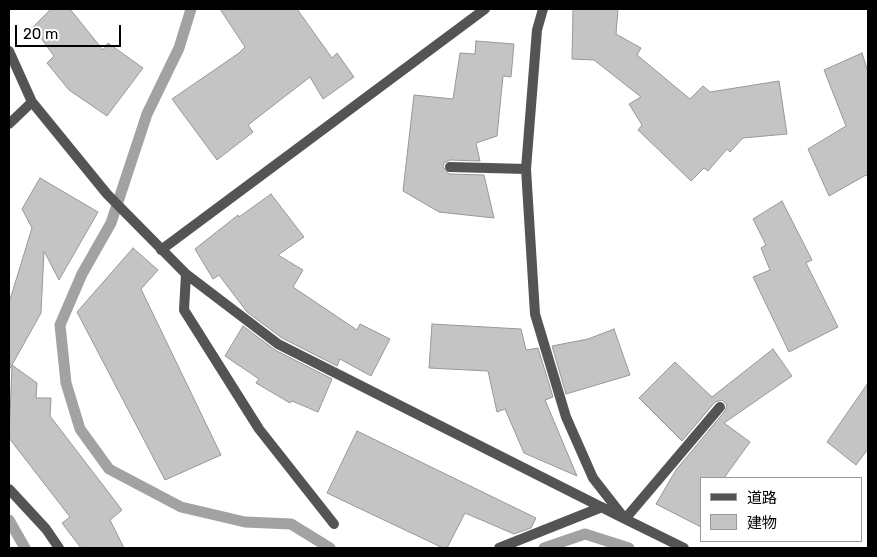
<!DOCTYPE html>
<meta charset="utf-8">
<style>
body{margin:0}
#map{position:relative;width:877px;height:557px;overflow:hidden;background:#fff;font-family:Rubik,"Noto Sans JP",sans-serif}
canvas{display:block}
.frame{position:absolute;inset:0;border:10px solid #000;pointer-events:none}
.legend{position:absolute;left:700px;top:477px;width:162px;height:65px;box-sizing:border-box;background:#fff;border:1px solid #999;margin:0;padding:6px 9px;list-style:none;font-size:15px;color:#000}
.legend li{display:flex;align-items:center;gap:10px;height:25px}
.legend b{width:25px;border:1px solid #999}
.scale{position:absolute;left:15px;top:25px;width:106px;height:22px;box-sizing:border-box;border:2px solid #000;border-top:0;padding-left:6px;font-size:15px;line-height:18px;white-space:nowrap;color:#000;-webkit-text-stroke:4px #fff;paint-order:stroke}
</style>
<div id="map">
<canvas width="877" height="557"></canvas>
<div class="frame"></div>
<ul class="legend">
<li><b style="height:6px;background:#545454"></b>道路</li>
<li><b style="height:14px;background:#c4c4c4"></b>建物</li>
</ul>
<div class="scale">20 m</div>
</div>
<script>
const context = document.querySelector('canvas').getContext('2d');
context.lineJoin = 'round';
function poly(rows) {
  const path = new Path2D();
  for (const r of rows) {
    path.moveTo(r[0], r[1]);
    for (let i = 2; i < r.length; i += 2) path.lineTo(r[i], r[i + 1]);
  }
  return path;
}
function strokePath(path, color, width, dash) {
  context.strokeStyle = color;
  context.lineWidth = width;
  context.lineCap = dash ? 'butt' : 'round';
  context.setLineDash(dash || []);
  context.stroke(path);
}
function fillPath(path, color) {
  context.fillStyle = color;
  context.fill(path, 'evenodd');
}
strokePath(poly([
 [191,9,179,48,147,114,111,223,82,274,60,325,66,383,80,429,109,469,181,507,245,522,291,524,330,548],
 [9,520,25,548],
 [544,548,585,534,629,548]
]), '#a2a2a2', 11);
const building = poly([
 [51,9,70,9,103,50,108,43,143,68,107,116,69,90,47,63,54,56,33,27,51,9],
 [220,9,297,9,332,58,337,53,354,77,323,99,310,77,248,125,253,132,217,160,172,99,239,53,245,47,220,9],
 [573,9,618,9,616,34,641,48,637,55,690,99,703,86,710,92,779,81,787,134,743,138,730,152,727,149,708,171,704,168,691,181,638,130,642,125,629,104,641,97,594,60,572,59,573,9],
 [476,41,514,44,511,77,503,76,497,136,476,143,480,161,450,160,444,163,443,167,449,174,484,175,494,218,439,212,403,191,414,95,453,99,460,53,475,54,476,41],
 [862,53,868,72,868,177,866,175,829,196,808,149,846,126,824,70,862,53],
 [40,178,98,212,59,280,44,251,41,313,12,365,37,383,36,398,51,398,50,416,122,510,110,520,124,548,81,548,62,523,70,517,9,438,12,365,9,370,9,303,32,228,22,209,40,178],
 [271,194,304,237,278,255,303,270,293,287,357,330,360,324,390,339,371,376,340,359,337,366,282,338,247,312,219,275,213,279,195,249,238,215,239,217,271,194],
 [782,201,812,260,806,263,838,327,789,352,753,277,770,270,761,248,766,245,753,219,782,201],
 [133,248,158,270,141,289,221,455,165,480,77,312,133,248],
 [432,324,521,329,526,350,538,348,553,397,545,400,577,476,524,453,505,409,497,412,488,371,429,368,432,324],
 [243,326,275,350,332,379,318,412,292,401,290,403,256,383,259,379,225,356,243,326],
 [614,329,630,375,566,394,552,346,588,339,614,329],
 [773,349,792,376,724,423,750,442,724,478,701,478,701,527,656,504,676,470,725,411,727,405,722,400,715,402,682,441,639,398,675,362,712,397,773,349],
 [868,383,868,449,856,465,827,442,868,383],
 [357,431,536,518,531,528,514,534,465,513,447,548,443,548,327,493,357,431]
]);
fillPath(building, '#c4c4c4');
strokePath(building, '#989898', 1);
strokePath(poly([
 [543,9,537,30,526,169,535,314,566,417,593,478,625,519,684,548],
 [9,51,32,102,107,194,186,274,278,344,625,519,720,407],
 [9,124,32,102],
 [450,167,526,169],
 [161,250,485,9],
 [186,274,184,310,259,429,334,524],
 [9,489,46,529,59,548],
 [499,548,602,507]
]), '#545454', 10);
</script>
